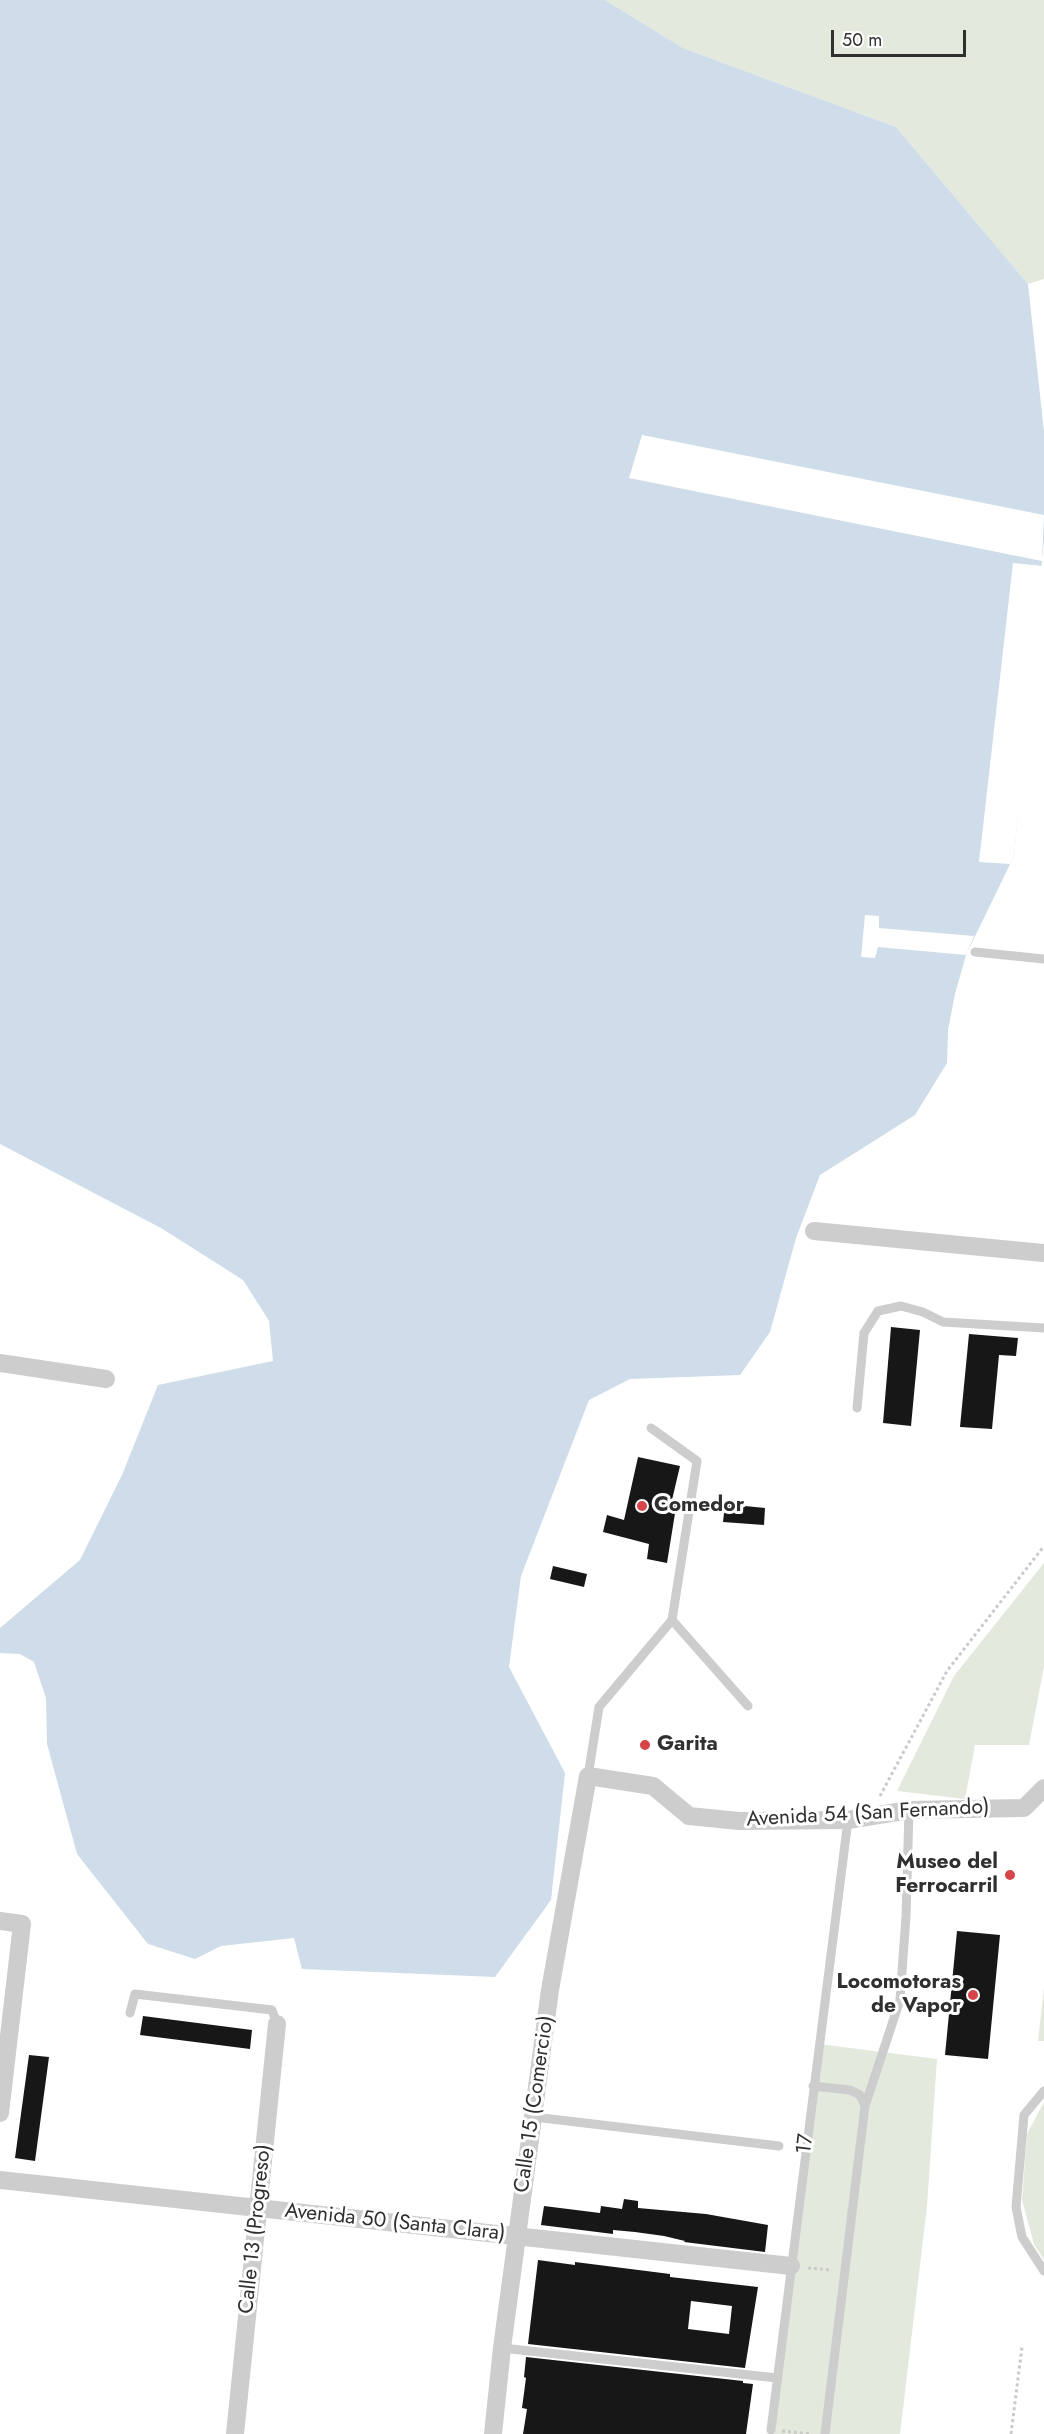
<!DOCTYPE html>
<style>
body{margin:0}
#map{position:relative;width:1044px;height:2434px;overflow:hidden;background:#fff;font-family:Jost,sans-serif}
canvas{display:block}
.scale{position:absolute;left:831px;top:30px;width:135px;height:27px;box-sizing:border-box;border:3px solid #303030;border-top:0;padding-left:8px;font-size:18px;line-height:21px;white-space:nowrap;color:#303030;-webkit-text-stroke:4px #fff;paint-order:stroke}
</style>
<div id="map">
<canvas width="1044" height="2434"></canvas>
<div class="scale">50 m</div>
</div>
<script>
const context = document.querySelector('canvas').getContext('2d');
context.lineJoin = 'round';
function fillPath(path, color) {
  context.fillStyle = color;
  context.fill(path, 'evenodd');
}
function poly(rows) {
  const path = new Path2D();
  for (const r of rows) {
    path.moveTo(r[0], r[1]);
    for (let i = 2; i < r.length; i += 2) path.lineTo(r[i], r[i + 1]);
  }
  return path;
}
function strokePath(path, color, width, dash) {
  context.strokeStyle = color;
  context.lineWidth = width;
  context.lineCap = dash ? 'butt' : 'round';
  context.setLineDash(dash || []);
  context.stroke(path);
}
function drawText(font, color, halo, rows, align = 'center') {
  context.font = font + ' Jost,sans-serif';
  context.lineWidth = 6;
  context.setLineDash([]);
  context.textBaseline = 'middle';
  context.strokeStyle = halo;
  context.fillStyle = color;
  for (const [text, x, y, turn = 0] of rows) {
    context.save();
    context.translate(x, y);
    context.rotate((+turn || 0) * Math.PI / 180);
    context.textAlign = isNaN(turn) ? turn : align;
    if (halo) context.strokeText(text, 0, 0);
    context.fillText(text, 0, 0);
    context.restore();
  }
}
fillPath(poly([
 [605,0,1044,0,1044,279,1028,284,896,127,683,48],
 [1044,1563,1044,1667,1029,1745,975,1745,965,1799,897,1791,954,1676],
 [1044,1988,1044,2041,1038,2041],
 [819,2044,937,2059,927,2206,900,2434,772,2434],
 [1044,2102,1044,2260,1034,2244,1022,2200,1027,2134]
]), '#e3e9dd');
fillPath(poly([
 [0,0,605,0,683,48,896,127,1028,284,1044,432,1044,539,1014,856,966,955,955,994,948,1030,947,1063,915,1115,820,1175,796,1238,770,1332,740,1375,630,1379,589,1400,521,1576,509,1667,565,1773,551,1900,495,1977,302,1969,294,1938,221,1946,195,1959,148,1944,77,1854,47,1744,46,1698,34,1662,20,1654,0,1653,0,1628,80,1560,122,1475,158,1385,273,1361,269,1321,243,1280,161,1228,0,1144]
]), '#cedde9');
fillPath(poly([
 [642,435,1044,515,1042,561,629,478],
 [1013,563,1043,566,1014,856,1010,864,979,862],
 [865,915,879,916,879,928,974,936,966,955,878,947,875,958,861,957]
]), '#fff');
fillPath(poly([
 [891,1327,920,1330,911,1426,883,1423],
 [969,1334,1018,1338,1016,1356,999,1355,992,1429,960,1427],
 [638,1457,680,1466,672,1500,677,1501,667,1563,647,1559,649,1544,603,1532,607,1515,624,1520],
 [725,1504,765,1508,764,1525,723,1522],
 [553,1566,587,1574,584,1587,550,1579],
 [957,1931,1000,1935,988,2059,945,2055],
 [143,2016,252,2030,250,2049,140,2035],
 [29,2055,49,2057,35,2161,15,2158],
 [624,2199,638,2201,638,2208,706,2214,768,2225,765,2252,684,2242,685,2241,664,2236,635,2232,613,2230,613,2234,541,2225,544,2206,600,2213,601,2206,622,2209],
 [538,2260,575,2265,575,2262,670,2274,670,2277,758,2287,745,2368,528,2344],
 [691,2301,732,2306,729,2334,688,2329],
 [526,2357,743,2381,743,2383,753,2384,746,2434,523,2434,527,2409,522,2408,526,2378,524,2377]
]), '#171717');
strokePath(poly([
 [880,1796,947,1671,1044,1546],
 [808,2268,832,2270],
 [782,2431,811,2434],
 [1011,2434,1022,2347]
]), '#cacaca', 3, [3, 3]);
strokePath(poly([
 [975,952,1044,959],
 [857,1408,864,1333,878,1311,901,1306,923,1312,943,1322,1044,1328],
 [672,1620,748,1706],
 [588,1776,599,1707,672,1620,697,1461,651,1428],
 [130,2013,135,1994,272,2010,277,2024],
 [813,2086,850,2090,860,2095,865,2106,825,2434],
 [1044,2091,1024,2115,1016,2207,1022,2237,1044,2271],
 [865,2106,900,2000,906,1916,909,1810],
 [534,2117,779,2146],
 [502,2348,777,2378],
 [771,2430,848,1820]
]), '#cdcdcd', 9);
strokePath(poly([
 [814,1231,1044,1253],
 [0,1363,106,1379],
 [0,1921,22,1924,0,2113],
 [0,2180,791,2266],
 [235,2434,277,2024],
 [493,2434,502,2348,550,1990,588,1776,653,1786,689,1816,739,1821,848,1820,909,1810,1024,1808,1044,1788]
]), '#cdcdcd', 18);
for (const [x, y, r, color] of [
 [642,1506,6,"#d54549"],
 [645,1745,6,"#d54549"],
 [1010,1875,6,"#d54549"],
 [973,1995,6,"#d54549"]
]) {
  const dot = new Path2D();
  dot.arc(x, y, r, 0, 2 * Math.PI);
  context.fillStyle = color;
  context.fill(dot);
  strokePath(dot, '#fff', 2);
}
drawText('bold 21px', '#303030', '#fff', [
 ["Comedor",654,1506],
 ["Garita",657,1745],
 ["Museo del",998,1863,"right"],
 ["Ferrocarril",998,1887,"right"],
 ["Locomotoras",961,1983,"right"],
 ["de Vapor",961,2007,"right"]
], 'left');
drawText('21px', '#303030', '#fff', [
 ["Avenida 54 (San Fernando)",868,1814,-3],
 ["Calle 15 (Comercio)",535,2104,-82],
 ["17",806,2144,-83],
 ["Avenida 50 (Santa Clara)",395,2223,6],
 ["Calle 13 (Progreso)",256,2229,-84]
]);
</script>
